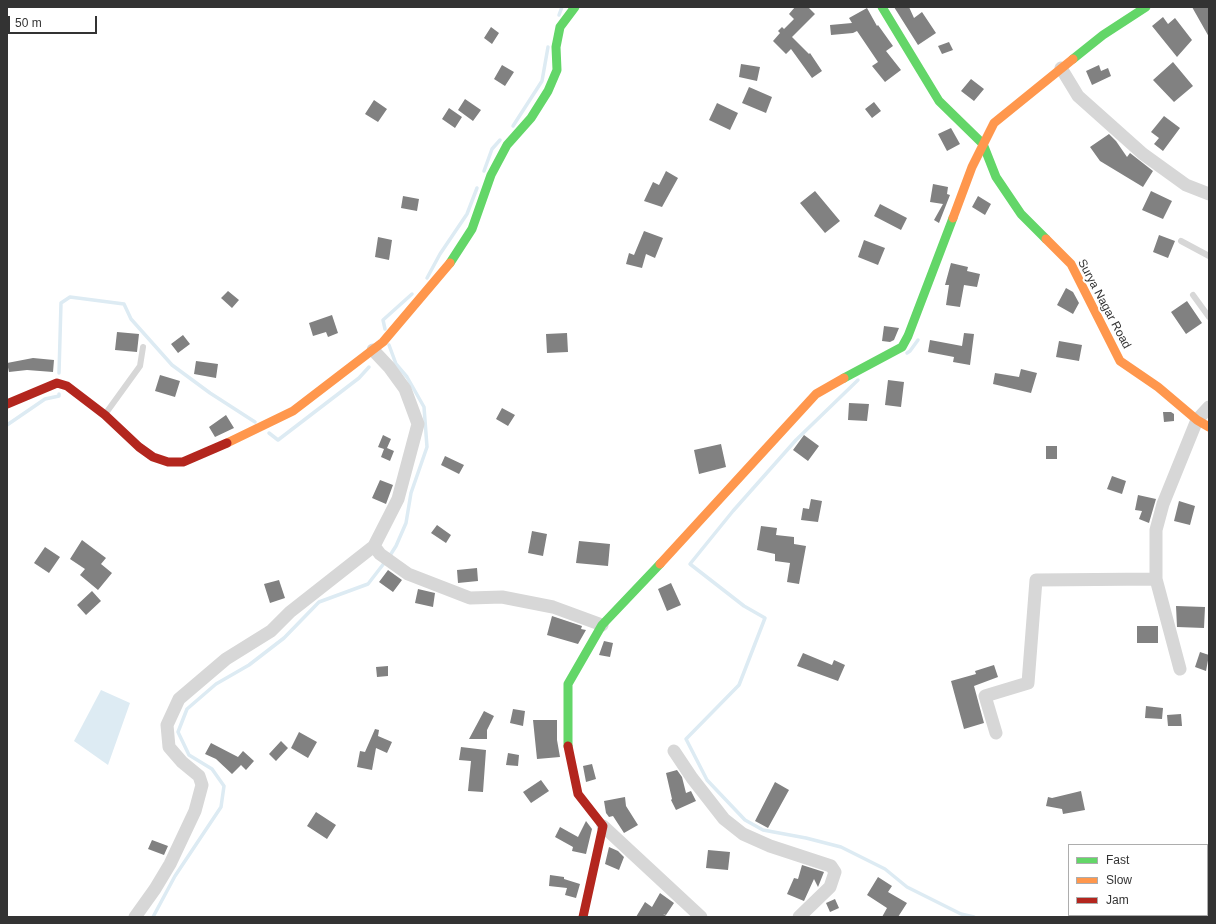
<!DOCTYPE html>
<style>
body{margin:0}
#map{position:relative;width:1216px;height:924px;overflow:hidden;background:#fff;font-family:Helvetica,sans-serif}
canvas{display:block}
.frame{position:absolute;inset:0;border:8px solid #333;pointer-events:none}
.legend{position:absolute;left:1068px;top:844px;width:140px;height:72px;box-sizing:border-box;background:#fff;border:1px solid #adadad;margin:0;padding:5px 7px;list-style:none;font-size:12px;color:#333}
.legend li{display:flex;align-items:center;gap:8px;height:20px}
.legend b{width:20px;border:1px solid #adadad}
.scale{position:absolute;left:8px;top:16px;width:89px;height:18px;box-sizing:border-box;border:2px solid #333;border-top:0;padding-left:5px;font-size:12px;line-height:14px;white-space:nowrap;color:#333;-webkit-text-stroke:3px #fff;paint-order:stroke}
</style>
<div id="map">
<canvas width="1216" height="924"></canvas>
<div class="frame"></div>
<ul class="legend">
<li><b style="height:5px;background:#63d668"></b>Fast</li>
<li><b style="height:5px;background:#ff974d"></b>Slow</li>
<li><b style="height:5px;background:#b3261e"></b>Jam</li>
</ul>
<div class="scale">50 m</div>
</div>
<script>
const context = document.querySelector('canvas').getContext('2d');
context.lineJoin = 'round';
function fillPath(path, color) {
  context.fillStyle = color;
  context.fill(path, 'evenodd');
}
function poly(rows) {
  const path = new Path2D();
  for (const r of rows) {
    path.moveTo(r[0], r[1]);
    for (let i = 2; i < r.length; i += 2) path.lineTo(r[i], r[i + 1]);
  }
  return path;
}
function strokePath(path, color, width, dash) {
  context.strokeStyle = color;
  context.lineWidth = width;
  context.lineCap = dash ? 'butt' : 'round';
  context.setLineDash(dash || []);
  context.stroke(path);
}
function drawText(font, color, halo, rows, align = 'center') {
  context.font = font + ' Helvetica,sans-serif';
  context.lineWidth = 4;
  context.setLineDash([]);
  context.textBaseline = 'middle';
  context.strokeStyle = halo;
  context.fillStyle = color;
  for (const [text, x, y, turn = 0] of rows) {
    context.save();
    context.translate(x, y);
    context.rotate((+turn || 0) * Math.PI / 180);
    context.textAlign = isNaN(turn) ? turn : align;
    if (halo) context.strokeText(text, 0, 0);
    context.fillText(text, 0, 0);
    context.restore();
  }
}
fillPath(poly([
 [101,690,130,703,108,765,74,741]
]), '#ddebf3');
strokePath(poly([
 [559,15,562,7],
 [513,126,542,81,548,47],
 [484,171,492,149,500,140],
 [427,278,440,254,467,214,477,188],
 [385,329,383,320,412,294],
 [907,353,910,351,918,340],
 [59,373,61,303,70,297,124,304,131,319,172,365,210,393,255,422],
 [858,380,796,440,733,511,690,564,744,606,765,618,739,685,686,739,707,780,745,820,763,830,806,838,841,847,885,869,907,887,961,914,974,917],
 [7,425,45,399,59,396,59,394],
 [269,433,278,440,359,378,369,367],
 [389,557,396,546,406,523,411,493,427,447,424,407,407,377,396,364,389,345],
 [1207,894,1209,893],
 [153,917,175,876,221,807,224,786,212,769,189,755,178,732,187,709,216,684,249,665,284,638,319,602,368,584,385,562],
 [1101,917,1106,915]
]), '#ddebf3', 3.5);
fillPath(poly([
 [795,7,808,7,815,14,792,37,809,54,810,53,822,71,812,78,791,49,786,54,773,41,780,33,778,31,782,27,784,29,794,19,789,14],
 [894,7,909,7,914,18,922,12,936,33,918,45],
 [1192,7,1209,7,1209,37],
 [867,8,877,26,878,25,893,46,886,51,901,70,885,82,872,66,878,62,857,31,853,33,831,35,830,25,852,23,849,18],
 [1163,17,1168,24,1175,18,1192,40,1177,57,1152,26],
 [491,27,499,33,492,44,484,38],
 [949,42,953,50,942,54,938,46],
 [1173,62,1193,86,1174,102,1153,80],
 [741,64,760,67,757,81,739,77],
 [502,65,514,72,505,86,494,79],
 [1099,65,1101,71,1108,68,1111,76,1092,85,1086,71],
 [971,79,984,89,974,101,961,91],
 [749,87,772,97,766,113,742,103],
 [465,99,481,110,473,121,458,110],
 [374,100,387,109,378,122,365,114],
 [874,102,881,111,872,118,865,109],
 [717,103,738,113,730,130,709,120],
 [449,108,462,117,455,128,442,119],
 [1164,116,1180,128,1163,151,1154,144,1159,138,1151,132],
 [951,128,960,144,947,151,938,134],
 [1109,134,1116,141,1127,157,1130,153,1153,171,1143,187,1100,161,1090,147],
 [666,171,678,178,662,207,644,201,653,182,659,185],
 [933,184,948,187,947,194,950,195,939,223,934,220,943,204,930,202],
 [815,191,840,221,825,233,800,203],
 [1151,191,1172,201,1163,219,1142,210],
 [403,196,419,199,417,211,401,208],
 [978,196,991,204,985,215,972,207],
 [880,204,907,218,901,230,874,216],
 [644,231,663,238,655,258,646,254,642,268,626,264,629,253,634,255],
 [1159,235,1175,241,1168,258,1153,252],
 [378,237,392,240,389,260,375,257],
 [864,240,885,248,878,265,858,257],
 [951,263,968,267,967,271,980,274,977,287,964,285,960,307,946,305,949,285,945,285],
 [1066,288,1073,292,1079,303,1073,314,1057,305],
 [228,291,239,300,232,308,221,298],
 [1187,301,1202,323,1186,334,1171,312],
 [332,315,338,333,328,337,326,332,313,336,309,323],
 [884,326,899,328,894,340,890,342,882,341],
 [117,332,139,334,137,352,115,350],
 [567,333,568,352,547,353,546,334],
 [964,333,974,334,970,365,953,362,954,357,928,352,930,340,962,346],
 [183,335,190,344,178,353,171,344],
 [1059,341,1082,345,1079,361,1056,357],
 [33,358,54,360,53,372,27,370,9,372,7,363],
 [196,361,218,364,216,378,194,374],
 [1021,369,1037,373,1031,393,993,384,995,373,1019,377],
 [160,375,180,381,175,397,155,391],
 [888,380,904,382,901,407,885,405],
 [849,403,869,404,867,421,848,420],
 [502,408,515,415,508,426,496,419],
 [1163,412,1171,412,1174,414,1174,421,1164,422],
 [226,415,234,428,215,437,209,427],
 [383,435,391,439,387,448,394,451,390,461,381,457,384,449,378,447],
 [804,435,819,446,808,461,793,450],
 [721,444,726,467,699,474,694,450],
 [1046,446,1057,446,1057,459,1046,459],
 [445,456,464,465,459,474,441,465],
 [1112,476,1126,481,1122,494,1107,489],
 [380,480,393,485,386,504,372,498],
 [1138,495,1156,499,1149,523,1139,519,1142,511,1135,510],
 [811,499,822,501,818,522,801,520,803,508,809,509],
 [1179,501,1195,506,1190,525,1174,521],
 [437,525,451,535,446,543,431,533],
 [761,526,777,528,776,535,794,537,794,544,806,546,799,584,787,582,790,563,775,561,775,554,757,550],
 [532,531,547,534,543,556,528,553],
 [82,540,106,558,101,564,112,573,98,590,80,575,85,569,70,559],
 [579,541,610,544,608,566,576,563],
 [45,547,60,557,49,573,34,563],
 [477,568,478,581,458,583,457,570],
 [388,570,402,580,393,592,379,582],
 [279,580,285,598,270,603,264,584],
 [671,583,681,605,667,611,658,589],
 [418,589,435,593,433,607,415,603],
 [92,591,101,601,86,615,77,605],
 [1176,606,1205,607,1204,628,1177,627],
 [552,616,582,626,581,629,586,630,578,644,547,635],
 [1137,626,1158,626,1158,643,1137,643],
 [604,641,613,643,610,657,599,655],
 [1200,652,1209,655,1206,671,1195,667],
 [803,653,832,665,834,660,845,665,838,681,797,666],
 [994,665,998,677,974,686,984,723,964,729,951,681,976,674,975,671],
 [388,666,388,676,377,677,376,667],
 [1146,706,1163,708,1162,719,1145,718],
 [513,709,525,711,523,726,510,723],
 [484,711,494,716,487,730,487,739,469,739],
 [1181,714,1182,726,1168,726,1167,715],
 [533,720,557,720,557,740,560,757,537,759],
 [375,729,379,730,378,736,392,742,387,753,376,748,372,770,357,767,360,751,365,752],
 [299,732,317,742,308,758,291,748],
 [281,741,288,748,276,761,269,754],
 [211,743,238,757,243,751,254,761,246,770,241,765,232,774,216,759,205,754],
 [461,747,486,750,483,792,468,791,471,761,459,760],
 [508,753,519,755,518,766,506,765],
 [592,764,596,779,586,782,583,766],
 [677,770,682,777,686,793,691,791,696,801,676,810,671,800,672,799,666,773],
 [541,780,549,791,531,803,523,792],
 [775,782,789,790,768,828,755,821],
 [1081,791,1085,810,1063,814,1062,809,1046,806,1048,797,1052,798],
 [625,797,626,806,638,825,624,833,613,816,609,817,606,813,604,801],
 [316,812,336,825,327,839,307,826],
 [586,821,592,829,586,854,572,851,573,847,555,837,560,827,578,837],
 [152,840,168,846,164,855,148,849],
 [609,847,618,851,624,857,619,870,605,864],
 [708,850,730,852,728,870,706,868],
 [802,865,824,872,818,887,814,879,804,901,787,894,794,878,798,879],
 [550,875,564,877,564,879,580,884,576,898,565,895,567,888,549,886],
 [878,877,892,886,888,892,907,903,898,917,882,917,887,908,867,895],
 [660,893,674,903,666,915,663,914,668,917,636,917,645,902,652,907],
 [835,899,839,908,830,912,826,903]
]), '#818181');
strokePath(poly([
 [1181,241,1209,256],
 [1193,295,1209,317],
 [106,413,140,366,143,347]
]), '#d7d7d7', 6);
strokePath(poly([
 [1061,68,1078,96,1143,154,1186,185,1209,194],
 [374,546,380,554,408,574,470,598,502,597,553,607,602,625],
 [1180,669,1156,579,1156,530,1163,504,1197,420,1209,407],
 [996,733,985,696,1028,683,1036,580,1156,579],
 [674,751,692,778,724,819,743,834,770,846,831,866,835,872,830,887,799,917],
 [603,826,701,917],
 [1207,909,1209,908],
 [135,917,155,889,170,864,195,811,202,785,199,776,182,762,169,747,167,725,179,699,226,659,271,631,290,612,374,546,398,499,418,424,405,389,389,367,373,350],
 [1145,917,1156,917],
 [1192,917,1196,915]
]), '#d7d7d7', 13);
strokePath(poly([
 [882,7,939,101,983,144,996,177,1021,214,1046,239],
 [1073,59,1103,35,1146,7],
 [450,263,472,229,491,175,507,145,531,118,548,91,557,70,556,47,560,27,575,7],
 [844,378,902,347,908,336,953,218],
 [568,746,568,684,602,625,660,564]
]), '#63d668', 9);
strokePath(poly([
 [953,218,972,167,994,123,1073,59],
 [1046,239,1071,264,1120,361,1158,387,1197,420,1209,427],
 [227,443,293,411,383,342,450,263],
 [660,564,816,394,844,378]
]), '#ff974d', 9);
strokePath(poly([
 [7,404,57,383,67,386,105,415,139,447,153,457,168,462,183,462,227,443],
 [568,746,578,794,603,826,583,917]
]), '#b3261e', 9);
drawText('12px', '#333', '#fff', [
 ["Surya Nagar Road",1104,304,62]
]);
</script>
